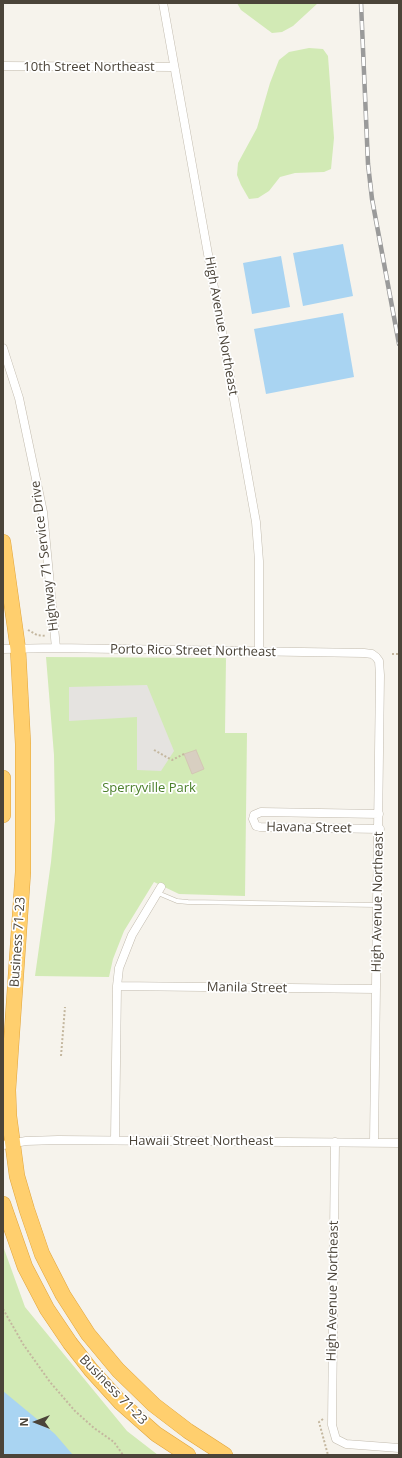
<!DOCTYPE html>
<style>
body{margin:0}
#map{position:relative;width:402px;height:1458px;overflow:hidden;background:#f6f3ec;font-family:"Open Sans",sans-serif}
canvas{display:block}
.frame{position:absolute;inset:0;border:4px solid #4b4439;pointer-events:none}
.north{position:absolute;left:16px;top:1402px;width:40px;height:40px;-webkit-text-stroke:3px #fff;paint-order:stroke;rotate:270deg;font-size:11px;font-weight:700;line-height:16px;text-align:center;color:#4b4439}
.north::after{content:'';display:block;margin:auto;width:14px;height:18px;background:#4b4439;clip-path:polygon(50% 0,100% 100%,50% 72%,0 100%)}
</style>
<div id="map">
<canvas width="402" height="1458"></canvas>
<div class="frame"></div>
<div class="north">N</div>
</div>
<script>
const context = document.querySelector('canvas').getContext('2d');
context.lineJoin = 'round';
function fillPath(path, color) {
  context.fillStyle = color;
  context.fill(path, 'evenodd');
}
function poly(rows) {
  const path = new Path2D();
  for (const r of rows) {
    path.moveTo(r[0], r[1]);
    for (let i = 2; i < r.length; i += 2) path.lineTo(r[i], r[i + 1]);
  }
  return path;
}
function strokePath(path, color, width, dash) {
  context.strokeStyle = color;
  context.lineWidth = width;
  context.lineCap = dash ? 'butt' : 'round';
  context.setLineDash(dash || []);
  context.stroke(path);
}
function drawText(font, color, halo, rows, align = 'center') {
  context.font = font + ' "Open Sans",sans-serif';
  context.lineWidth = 3.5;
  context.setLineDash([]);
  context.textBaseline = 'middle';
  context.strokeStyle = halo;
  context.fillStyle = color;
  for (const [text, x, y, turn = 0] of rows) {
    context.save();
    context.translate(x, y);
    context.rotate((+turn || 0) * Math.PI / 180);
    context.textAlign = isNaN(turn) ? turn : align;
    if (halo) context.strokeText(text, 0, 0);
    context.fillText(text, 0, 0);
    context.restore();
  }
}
fillPath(poly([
 [237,3,318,3,293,26,282,32,272,33,241,10],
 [309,48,323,49,328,56,334,138,331,169,324,172,295,173,280,177,269,191,258,198,249,199,241,185,237,175,238,163,257,128,270,83,279,60,289,52],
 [46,657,226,658,225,733,247,733,245,896,179,894,154,882,124,931,113,959,109,977,35,976,51,862,55,820,54,755],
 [3,1246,25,1307,127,1431,158,1455,49,1455,3,1411]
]), '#d2eab5');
fillPath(poly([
 [147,685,174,751,161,771,137,770,137,717,69,721,69,687]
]), '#e5e3e0');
fillPath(poly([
 [343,244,353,296,303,306,293,253],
 [281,256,290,307,252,314,243,263],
 [343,313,354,377,266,394,254,329],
 [3,1391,55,1434,73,1455,3,1455]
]), '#a9d4f2');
const building = poly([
 [196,750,204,769,192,774,184,754,196,750]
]);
fillPath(building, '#d8cfc1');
strokePath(building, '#d3c7b4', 1);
const lane = poly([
 [158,893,177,901,188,902,377,905]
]);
const street = poly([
 [163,3,256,522,259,561,259,651],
 [3,66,174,67],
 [3,348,19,398,43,512,56,648],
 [3,649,56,648,364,653,372,654,376,657,379,661,380,675,374,1142],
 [379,814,261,812,254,815,253,819,256,826,260,827,380,829],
 [117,986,376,989],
 [115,1140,117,986,119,968,132,935,161,887],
 [335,1142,332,1425,336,1439,346,1444,399,1448],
 [3,1145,26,1141,58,1140,399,1143]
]);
const highway = poly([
 [3,542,18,649,23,744,23,872,8,1090,9,1116,17,1176,27,1210,42,1254,63,1295,88,1334,118,1370,154,1405,188,1431,225,1455],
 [3,778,3,815],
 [3,1204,25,1267,47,1309,70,1343,91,1370,121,1403,156,1434,188,1455]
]);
strokePath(lane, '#c2bbae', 5);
strokePath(street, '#c2bbae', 9);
strokePath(highway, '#e0a43c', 16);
strokePath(poly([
 [28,630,37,635,46,636],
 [392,654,399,654],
 [154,750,172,760,184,754],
 [61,1056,65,1007],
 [3,1309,23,1344,50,1382,75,1411,94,1428,114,1442,123,1455],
 [323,1419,319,1422,328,1455]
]), '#c4b79f', 2, [2, 2]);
strokePath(lane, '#fff', 4);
strokePath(street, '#fff', 8);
strokePath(highway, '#ffcf6e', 15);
const rail = poly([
 [361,3,368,164,372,199,399,344]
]);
strokePath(rail, '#9a9a9a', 4.5);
strokePath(rail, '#fff', 3, [9]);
drawText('13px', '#4b4439', '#fff', [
 ["10th Street Northeast",89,67],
 ["High Avenue Northeast",221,326,80],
 ["Highway 71 Service Drive",45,556,-97],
 ["Porto Rico Street Northeast",193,651,1],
 ["Havana Street",309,828,1],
 ["High Avenue Northeast",378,902,-89],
 ["Business 71-23",18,942,-86],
 ["Manila Street",247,988,1],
 ["Hawaii Street Northeast",201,1141],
 ["High Avenue Northeast",333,1291,-89],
 ["Business 71-23",113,1390,46]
]);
drawText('13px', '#4a7f2a', '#fff', [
 ["Sperryville Park",149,788]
]);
</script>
